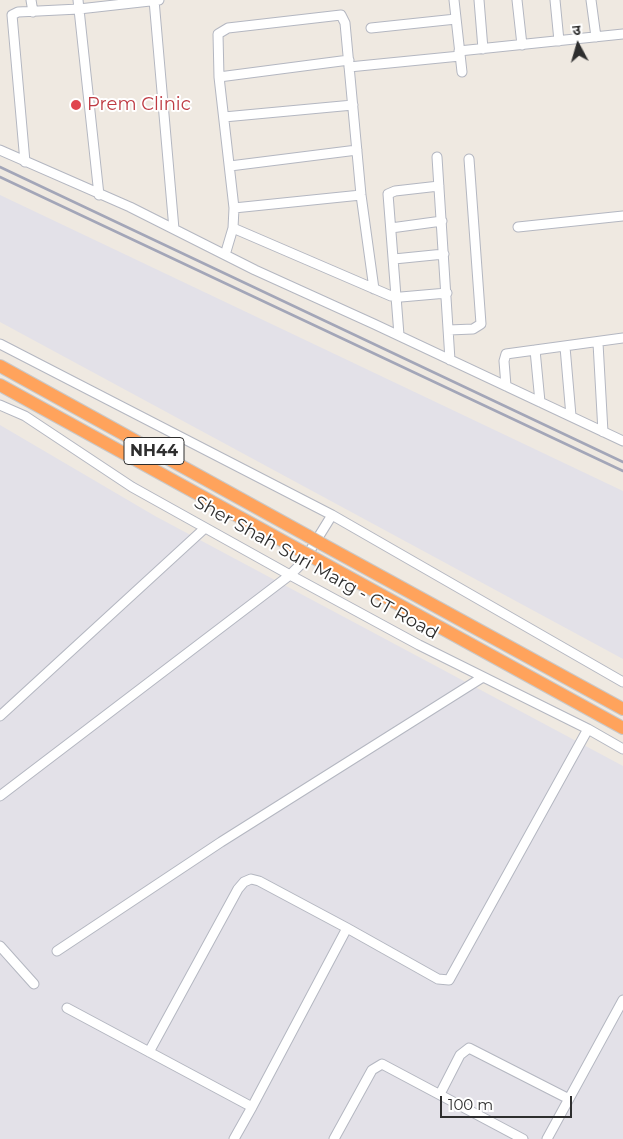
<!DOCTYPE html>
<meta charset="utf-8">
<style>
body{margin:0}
#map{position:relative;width:623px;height:1139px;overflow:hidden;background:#efe9e1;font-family:Montserrat,"Noto Sans Devanagari",sans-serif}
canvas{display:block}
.north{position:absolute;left:553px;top:20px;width:50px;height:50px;-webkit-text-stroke:4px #fff;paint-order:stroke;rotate:354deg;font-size:14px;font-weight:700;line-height:20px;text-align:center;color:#2e2e2e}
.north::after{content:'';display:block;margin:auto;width:18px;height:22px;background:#2e2e2e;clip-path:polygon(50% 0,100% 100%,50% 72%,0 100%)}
.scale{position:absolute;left:440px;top:1096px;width:132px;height:22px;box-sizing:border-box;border:2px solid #2e2e2e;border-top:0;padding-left:6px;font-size:15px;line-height:18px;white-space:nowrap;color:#2e2e2e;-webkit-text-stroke:4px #fff;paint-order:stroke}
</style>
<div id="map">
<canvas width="623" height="1139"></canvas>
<div class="north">उ</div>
<div class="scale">100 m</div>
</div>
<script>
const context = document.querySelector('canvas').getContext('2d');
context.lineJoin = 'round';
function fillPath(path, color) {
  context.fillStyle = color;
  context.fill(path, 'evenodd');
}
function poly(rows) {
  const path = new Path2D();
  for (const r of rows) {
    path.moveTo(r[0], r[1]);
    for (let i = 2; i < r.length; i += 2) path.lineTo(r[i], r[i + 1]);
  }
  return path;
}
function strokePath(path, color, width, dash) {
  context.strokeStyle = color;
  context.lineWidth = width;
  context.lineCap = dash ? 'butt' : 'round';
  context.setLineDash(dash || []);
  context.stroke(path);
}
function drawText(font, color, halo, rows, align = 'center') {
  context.font = font + ' Montserrat,sans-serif';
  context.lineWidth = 4;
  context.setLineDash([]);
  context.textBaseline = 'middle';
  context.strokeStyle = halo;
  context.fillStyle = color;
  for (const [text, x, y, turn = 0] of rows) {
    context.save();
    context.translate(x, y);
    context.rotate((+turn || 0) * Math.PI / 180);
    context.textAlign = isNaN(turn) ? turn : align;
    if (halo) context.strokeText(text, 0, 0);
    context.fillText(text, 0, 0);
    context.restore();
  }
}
fillPath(poly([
 [0,195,623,491,623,659,0,322],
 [0,425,155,516,623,766,623,1139,0,1139]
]), '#e3e1e8');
const minor = poly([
 [31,0,33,12],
 [78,0,99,195],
 [154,0,174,229],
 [454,0,462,72],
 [479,0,483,49],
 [517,0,522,45],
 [555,0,559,41],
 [591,0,596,37],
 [371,28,456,19],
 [459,51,623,34],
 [349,67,460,56],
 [219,77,349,60],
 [224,117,353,105],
 [0,150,130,207,255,270,374,324,623,441],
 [437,157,450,360],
 [25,162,12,15,18,12,79,9,159,0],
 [230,166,357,150],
 [234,208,361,195],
 [518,227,623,216],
 [233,228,391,296,401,297,447,293],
 [391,228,442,221],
 [225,255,233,228,234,208,219,77,218,34,228,28,341,15,345,23,361,195,374,289],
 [394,259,444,254],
 [449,330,473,329,481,324,469,159],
 [399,335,388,194,395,191,439,186],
 [598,343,603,432],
 [0,344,332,515,623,682],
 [565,347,571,416],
 [535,350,540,402],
 [506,386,504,361,506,354,623,338],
 [0,405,25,416,132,487,290,575,419,645,588,729,623,749],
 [0,716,205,528],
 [0,796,290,575,303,562,332,515],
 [0,946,34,984],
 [57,951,221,842,483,677],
 [67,1008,252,1107,347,928],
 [149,1052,238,889,244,882,251,879,259,881,347,928,438,979,449,980,588,729],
 [440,1094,460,1055,469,1048,569,1099],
 [234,1139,252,1107],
 [334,1139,372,1070,382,1064,523,1139],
 [547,1139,623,1000]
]);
const highway = poly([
 [0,366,308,536],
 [0,385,301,551],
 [322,544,623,709],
 [316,559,623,728]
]);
strokePath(minor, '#b4b7c1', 11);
strokePath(highway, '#c9c9c9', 14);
strokePath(minor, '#fff', 9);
strokePath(highway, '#ffa35c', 12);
strokePath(poly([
 [0,167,623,462],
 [0,177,623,471]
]), '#a3a6b8', 2.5);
const highwayBridge = poly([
 [308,536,322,544],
 [301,551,316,559]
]);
strokePath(highwayBridge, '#c9c9c9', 14, []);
strokePath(highwayBridge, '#ffa35c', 12);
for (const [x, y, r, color] of [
 [76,105,6,"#e0444e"]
]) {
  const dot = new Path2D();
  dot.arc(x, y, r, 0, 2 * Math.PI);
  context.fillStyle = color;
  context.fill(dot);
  strokePath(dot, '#fff', 2);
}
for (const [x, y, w] of [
 [154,451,60]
]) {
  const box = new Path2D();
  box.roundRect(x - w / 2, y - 13.5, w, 27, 4);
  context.fillStyle = '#fff';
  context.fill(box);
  strokePath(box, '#2e2e2e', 1);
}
drawText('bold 16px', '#2e2e2e', null, [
 ["NH44",154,451]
]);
drawText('18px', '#be3a42', '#fff', [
 ["Prem Clinic",87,105]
], 'left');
drawText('18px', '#2e2e2e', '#fff', [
 ["Sher Shah Suri Marg - GT Road",316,568,29]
]);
</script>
